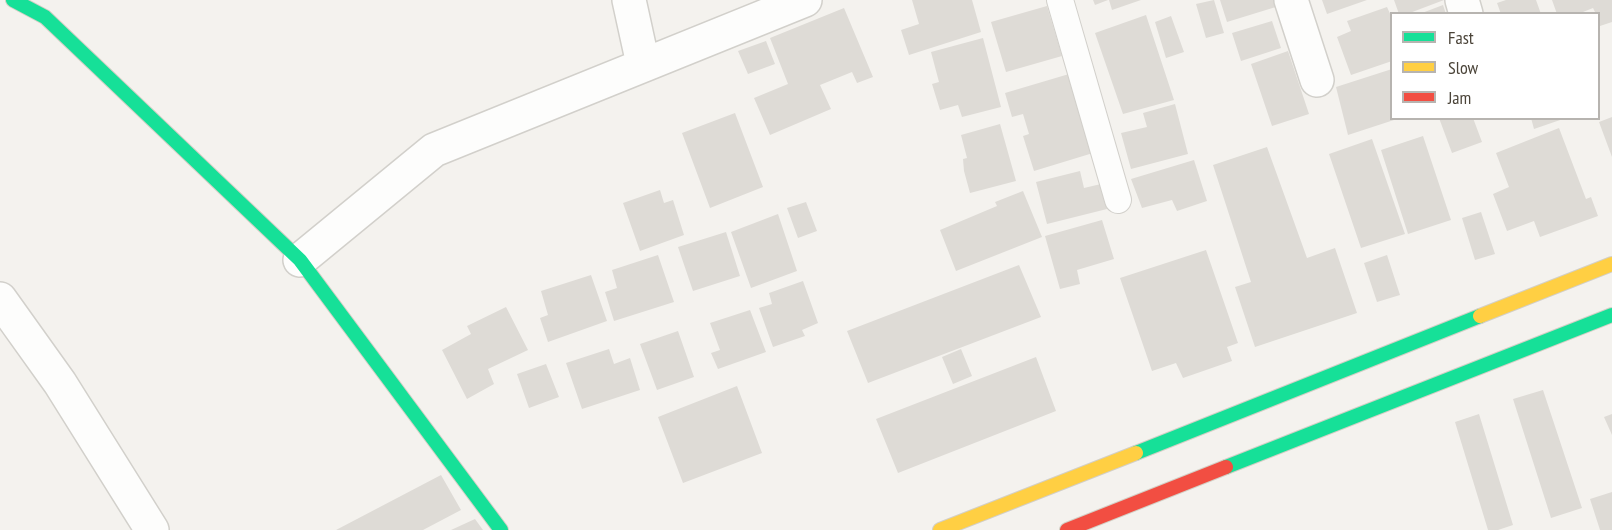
<!DOCTYPE html>
<style>
body{margin:0}
#map{position:relative;width:1612px;height:530px;overflow:hidden;background:#f4f2ee;font-family:"PT Sans Narrow",sans-serif}
canvas{display:block}
.legend{position:absolute;left:1390px;top:12px;width:210px;height:108px;box-sizing:border-box;background:#fff;border:2px solid #b7b4b0;margin:0;padding:8px 10px;list-style:none;font-size:18px;color:#4b4439}
.legend li{display:flex;align-items:center;gap:12px;height:30px}
.legend b{width:30px;border:2px solid #b7b4b0}
</style>
<div id="map">
<canvas width="1612" height="530"></canvas>
<ul class="legend">
<li><b style="height:8px;background:#16e098"></b>Fast</li>
<li><b style="height:8px;background:#ffcf43"></b>Slow</li>
<li><b style="height:8px;background:#f24e42"></b>Jam</li>
</ul>
</div>
<script>
const context = document.querySelector('canvas').getContext('2d');
context.lineJoin = 'round';
function fillPath(path, color) {
  context.fillStyle = color;
  context.fill(path, 'evenodd');
}
function poly(rows) {
  const path = new Path2D();
  for (const r of rows) {
    path.moveTo(r[0], r[1]);
    for (let i = 2; i < r.length; i += 2) path.lineTo(r[i], r[i + 1]);
  }
  return path;
}
function strokePath(path, color, width, dash) {
  context.strokeStyle = color;
  context.lineWidth = width;
  context.lineCap = dash ? 'butt' : 'round';
  context.setLineDash(dash || []);
  context.stroke(path);
}
fillPath(poly([
 [912,0,972,0,981,32,909,55,901,30,919,24],
 [1093,0,1108,0,1095,5],
 [1109,0,1141,0,1112,10],
 [1214,0,1224,33,1206,38,1196,4],
 [1220,0,1277,0,1279,6,1227,22],
 [1322,0,1367,0,1327,14],
 [1394,0,1444,0,1407,14,1399,14],
 [1506,0,1536,0,1541,14,1501,14,1497,3],
 [1552,0,1612,0,1612,22,1600,26,1598,14,1596,14,1593,8,1578,14,1557,14],
 [1443,5,1446,14,1422,14,1422,13],
 [1047,6,1062,56,1006,72,991,22],
 [1387,7,1392,18,1392,61,1351,75,1337,37,1351,31,1347,21],
 [844,8,873,77,857,83,852,72,820,85,831,109,770,135,754,98,788,84,770,38],
 [1146,15,1174,100,1123,114,1095,33],
 [1171,16,1184,52,1166,58,1155,22],
 [1272,21,1281,48,1241,61,1232,33],
 [983,38,1001,107,962,117,958,105,940,110,932,84,939,82,931,52],
 [766,41,775,64,748,74,738,51],
 [1288,51,1309,114,1272,126,1251,64],
 [1392,69,1392,118,1397,119,1348,135,1336,87],
 [1069,74,1093,153,1034,171,1023,136,1029,134,1023,114,1012,117,1005,93],
 [1175,104,1188,154,1131,169,1121,133,1147,127,1143,113],
 [735,113,763,187,710,208,682,133],
 [1612,117,1612,157,1599,122],
 [1439,118,1473,118,1482,142,1452,153],
 [1531,118,1563,118,1563,119,1534,129],
 [1000,124,1016,181,970,193,964,171,963,159,967,158,961,135],
 [1559,128,1586,199,1591,197,1598,216,1540,237,1534,221,1507,231,1493,194,1509,187,1496,153],
 [1423,136,1451,220,1408,234,1381,150],
 [1372,139,1405,234,1361,248,1329,154],
 [1267,147,1307,258,1335,248,1357,313,1255,347,1235,287,1251,282,1213,165],
 [1194,160,1207,201,1177,211,1172,200,1142,208,1131,179],
 [1080,171,1084,188,1101,184,1107,209,1047,224,1036,182],
 [660,190,664,203,673,200,684,235,640,251,623,203],
 [1023,191,1042,237,956,271,940,230,997,206,995,202],
 [806,202,817,231,798,238,787,208],
 [1481,212,1495,254,1475,260,1462,218],
 [778,214,797,271,751,288,731,232],
 [1102,220,1114,259,1077,270,1080,284,1060,289,1045,236],
 [726,232,740,276,693,291,678,247],
 [1206,250,1238,343,1227,347,1232,361,1183,378,1176,363,1152,371,1120,278],
 [658,255,674,302,614,321,605,292,617,288,612,270],
 [1387,255,1400,295,1377,302,1364,263],
 [1019,265,1041,317,868,383,847,331],
 [591,275,607,321,548,342,540,318,548,315,541,291],
 [803,281,818,323,802,330,805,336,773,347,759,308,772,304,769,293],
 [506,307,528,350,488,369,494,384,467,399,442,350,471,334,467,326],
 [750,310,766,352,718,369,711,353,720,350,710,323],
 [678,331,694,377,657,390,640,344],
 [609,349,614,364,630,358,640,390,582,409,566,363],
 [961,349,972,376,953,384,942,357],
 [1036,357,1056,411,898,473,876,419],
 [546,364,559,397,529,408,517,374],
 [737,386,762,453,683,483,658,417],
 [1543,390,1582,508,1551,518,1513,399],
 [1479,414,1513,525,1498,530,1488,530,1455,422],
 [1612,414,1612,435,1604,417],
 [441,475,461,510,423,530,336,530],
 [1612,492,1612,530,1600,530,1590,499],
 [475,519,483,530,451,530]
]), '#dedbd6');
const lane = poly([
 [1060,0,1118,200]
]);
const street = poly([
 [629,0,643,64],
 [1291,0,1317,80],
 [1462,0,1466,14],
 [300,260,434,150,805,0],
 [0,299,60,383,152,530]
]);
const fast = poly([
 [13,0,45,17,300,260,501,530],
 [1136,453,1480,316],
 [1226,467,1612,315]
]);
const slow = poly([
 [1480,316,1612,264],
 [940,530,1136,453]
]);
const jam = poly([
 [1067,530,1226,467]
]);
strokePath(lane, '#d2d0cb', 28);
strokePath(street, '#d2d0cb', 36);
strokePath(fast, '#d3cfc5', 16);
strokePath(slow, '#d3cfc5', 16);
strokePath(jam, '#d3cfc5', 16);
strokePath(lane, '#fdfdfc', 26);
strokePath(street, '#fdfdfc', 33);
strokePath(fast, '#16e098', 14);
strokePath(slow, '#ffcf43', 14);
strokePath(jam, '#f24e42', 14);
</script>
